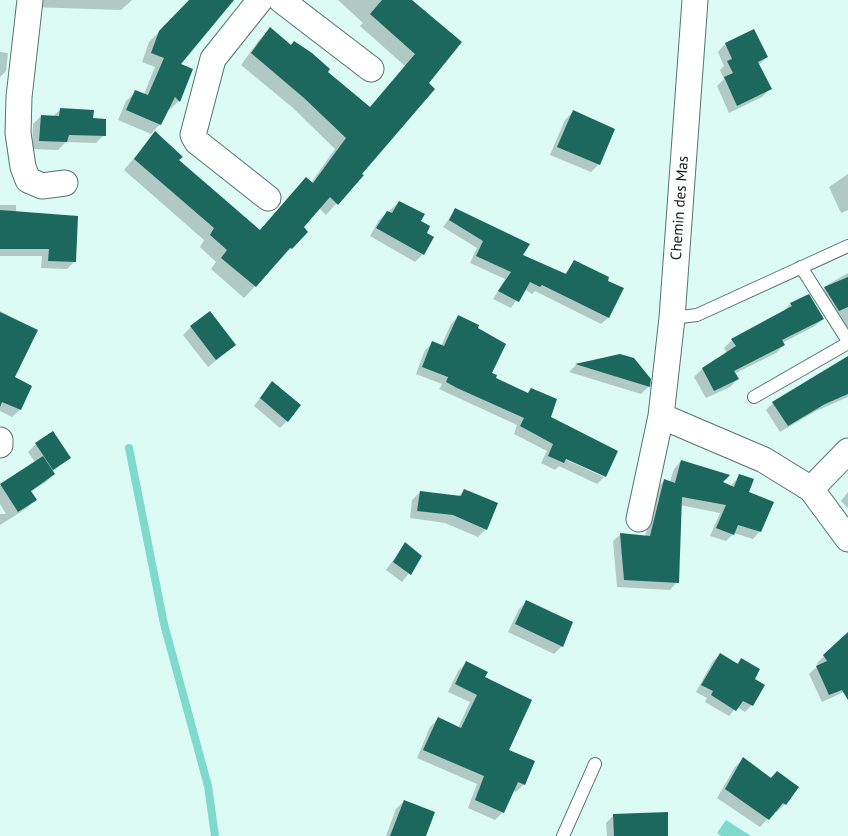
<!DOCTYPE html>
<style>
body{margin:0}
canvas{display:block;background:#dcfbf5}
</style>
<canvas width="848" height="836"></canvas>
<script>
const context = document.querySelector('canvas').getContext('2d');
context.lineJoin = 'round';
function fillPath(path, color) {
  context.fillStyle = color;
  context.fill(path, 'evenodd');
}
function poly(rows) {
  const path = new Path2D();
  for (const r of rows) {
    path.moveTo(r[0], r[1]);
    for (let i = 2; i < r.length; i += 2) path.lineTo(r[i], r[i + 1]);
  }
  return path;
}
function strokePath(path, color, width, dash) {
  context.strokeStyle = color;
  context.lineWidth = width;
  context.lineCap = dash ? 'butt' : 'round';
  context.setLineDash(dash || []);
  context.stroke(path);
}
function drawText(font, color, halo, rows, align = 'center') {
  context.font = font + ' "PT Sans",sans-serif';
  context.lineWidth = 5;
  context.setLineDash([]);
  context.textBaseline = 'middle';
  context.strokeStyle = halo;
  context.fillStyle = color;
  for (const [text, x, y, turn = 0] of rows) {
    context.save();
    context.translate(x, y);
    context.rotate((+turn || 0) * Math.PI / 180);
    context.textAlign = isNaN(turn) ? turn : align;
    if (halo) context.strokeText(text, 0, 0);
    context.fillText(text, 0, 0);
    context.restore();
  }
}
fillPath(poly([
 [726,820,751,836,721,836,717,833]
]), '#7edbcb');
fillPath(poly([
 [24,0,132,0,121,10,31,7],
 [191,0,228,0,179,65,192,70,179,101,169,110,168,109,160,124,151,134,118,120,126,101,136,92,144,94,155,67,142,62,149,42],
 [338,0,410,0,460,42,360,174,362,175,326,215,319,208,302,227,291,248,244,298,211,269,216,262,200,247,204,240,124,170,155,133,177,160,259,231,311,183,335,149,293,108,241,65,259,40,270,29,370,108,405,66,360,26,363,23],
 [753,31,767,57,759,65,770,89,762,97,729,113,717,86,724,79,720,70,724,66,718,52,725,44],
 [0,52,8,53,6,71,0,77],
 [60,110,92,120,104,135,96,143,66,142,58,150,32,149,33,124,41,116,52,117],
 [573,112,599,164,591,172,550,155,565,120],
 [848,174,848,210,841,213,829,187],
 [399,202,419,222,423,254,415,262,370,236,379,220],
 [0,205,16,205,16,212,74,262,67,269,41,268,42,256,0,256],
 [456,209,521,256,564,275,574,262,622,289,608,318,601,324,535,291,532,294,524,289,511,308,493,299,505,279,470,263,477,248,443,227],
 [848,273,848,328,843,331,821,291,829,284],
 [790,304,823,319,815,326,782,343,784,345,776,353,734,374,738,379,730,387,706,398,694,377,702,369,727,353,724,348,732,340,783,312],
 [0,311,36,330,13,377,31,386,20,410,12,417,0,411],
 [458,317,505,344,490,373,495,376,495,378,527,394,531,389,556,400,549,418,617,451,605,476,597,484,559,466,555,470,541,463,547,451,514,434,517,425,439,389,442,384,416,374,425,350,433,343,441,346,451,324],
 [561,455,604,475,604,477,560,457],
 [191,327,235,345,208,367,183,335],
 [620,355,649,386,641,394,569,372,576,365],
 [848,359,848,397,816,411,780,432,766,410,773,403],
 [272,382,287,421,280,428,254,406],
 [36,444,69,458,52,472,54,474,46,482,30,492,35,500,27,508,0,525,0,514,6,514,0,504,0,486,35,462,28,452],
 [681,461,730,487,740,475,760,531,753,539,734,533,726,541,710,536,720,513,680,505,677,582,670,590,617,587,613,541,621,534,645,537,657,488,665,480,670,482,674,469],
 [464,490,486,529,478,537,445,523,410,518,412,500,420,492,458,497],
 [848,492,848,508,841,501],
 [405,544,421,557,402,582,386,570],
 [527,602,562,646,554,654,508,632,519,609],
 [848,640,848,690,822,702,809,674,818,666,817,663,824,656],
 [720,655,736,664,741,660,753,680,752,705,745,712,737,707,729,716,705,702,707,698,696,692,713,661],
 [466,663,483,678,507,750,524,784,516,792,513,790,503,812,495,820,468,808,477,784,417,758,430,727,438,719,458,728,470,702,448,692,458,671],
 [743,759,771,779,798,787,785,804,777,812,775,811,760,827,717,798,735,767],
 [404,801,425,836,386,836,396,809],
 [614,815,667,836,607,836,606,823]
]), '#0003');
strokePath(poly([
 [129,448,164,624,208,786,215,836]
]), '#7edbcb', 8);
fillPath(poly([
 [189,0,234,0,181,64,193,69,180,102,175,97,161,125,126,110,135,90,148,95,164,58,151,53,159,31],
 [382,0,412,0,462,42,429,83,435,89,362,174,364,175,338,205,330,197,304,227,308,232,292,249,290,248,256,287,221,258,227,250,210,235,214,228,134,159,155,131,183,157,179,160,260,230,306,177,313,183,346,138,304,98,251,53,270,27,291,45,294,41,312,53,330,69,328,72,370,107,415,54,370,14],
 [754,29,768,57,758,62,772,89,737,106,724,77,733,73,727,61,732,59,725,43],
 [60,108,94,110,93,118,106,119,106,136,69,135,67,142,39,141,41,115,59,116],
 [573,110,615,129,600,165,557,147],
 [399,201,425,214,421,221,430,226,427,233,434,237,424,255,376,228,387,211,392,213],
 [455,208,530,244,523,255,566,274,574,260,609,277,608,281,624,288,609,318,542,285,540,287,530,282,519,302,498,291,511,272,476,256,483,241,449,220],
 [0,210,78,216,76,262,48,261,49,249,0,249],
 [848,277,848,307,839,311,824,287],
 [809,294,824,319,782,340,785,345,734,371,739,379,714,391,702,368,736,346,731,339,792,306,790,303],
 [210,311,236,345,216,360,190,326],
 [0,312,38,330,15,377,32,386,21,410,2,402,0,407],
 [458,315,479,325,478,328,506,344,492,373,497,375,496,378,528,393,531,388,557,399,551,417,618,451,606,477,566,459,564,463,548,456,553,444,520,426,524,418,457,388,446,382,448,377,422,367,432,341,444,346],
 [620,354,634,358,651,379,650,387,575,364],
 [848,356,848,394,825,404,788,426,772,402],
 [272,381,301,405,288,422,260,398],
 [53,431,71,458,53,470,35,443],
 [43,456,55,474,31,491,37,500,18,512,0,484],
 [681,460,730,475,723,482,734,487,739,474,754,479,749,492,774,502,761,532,738,525,734,535,716,528,726,505,682,497,679,583,624,580,620,533,650,536,664,479,675,483],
 [464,489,498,503,487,530,453,515,417,511,420,491,461,496],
 [405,542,422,556,411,575,393,562],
 [526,600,573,622,563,647,515,624],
 [848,632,848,700,842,690,829,695,816,666,827,661,823,655],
 [720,653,738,664,741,658,760,669,755,679,765,685,753,706,743,701,736,711,711,695,713,691,701,685],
 [466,661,488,672,485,677,532,700,509,750,535,761,525,785,518,782,504,813,475,800,484,776,423,750,438,717,461,728,477,695,455,684],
 [743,757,771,778,777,771,799,787,786,805,783,803,769,820,725,789],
 [404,800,435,812,426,836,390,836],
 [668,812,668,836,614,836,613,814]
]), '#1c685d');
const service = poly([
 [801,267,848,341],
 [672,318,697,315,848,246],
 [754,397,848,343],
 [563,836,595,764]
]);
const minor = poly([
 [30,0,19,97,18,133,23,167,28,180,42,186,65,183],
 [260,0,213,59,193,135,197,142,268,198],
 [281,0,371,69],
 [695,0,672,318,661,416,764,460,811,489,848,539],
 [0,440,0,445],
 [811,489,848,451],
 [639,519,661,416]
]);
strokePath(service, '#57736e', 14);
strokePath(minor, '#57736e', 27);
strokePath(service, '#fff', 12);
strokePath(minor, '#fff', 25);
drawText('15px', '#0d1917', '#fff', [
 ["Chemin des Mas",680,208,-86]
]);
</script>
